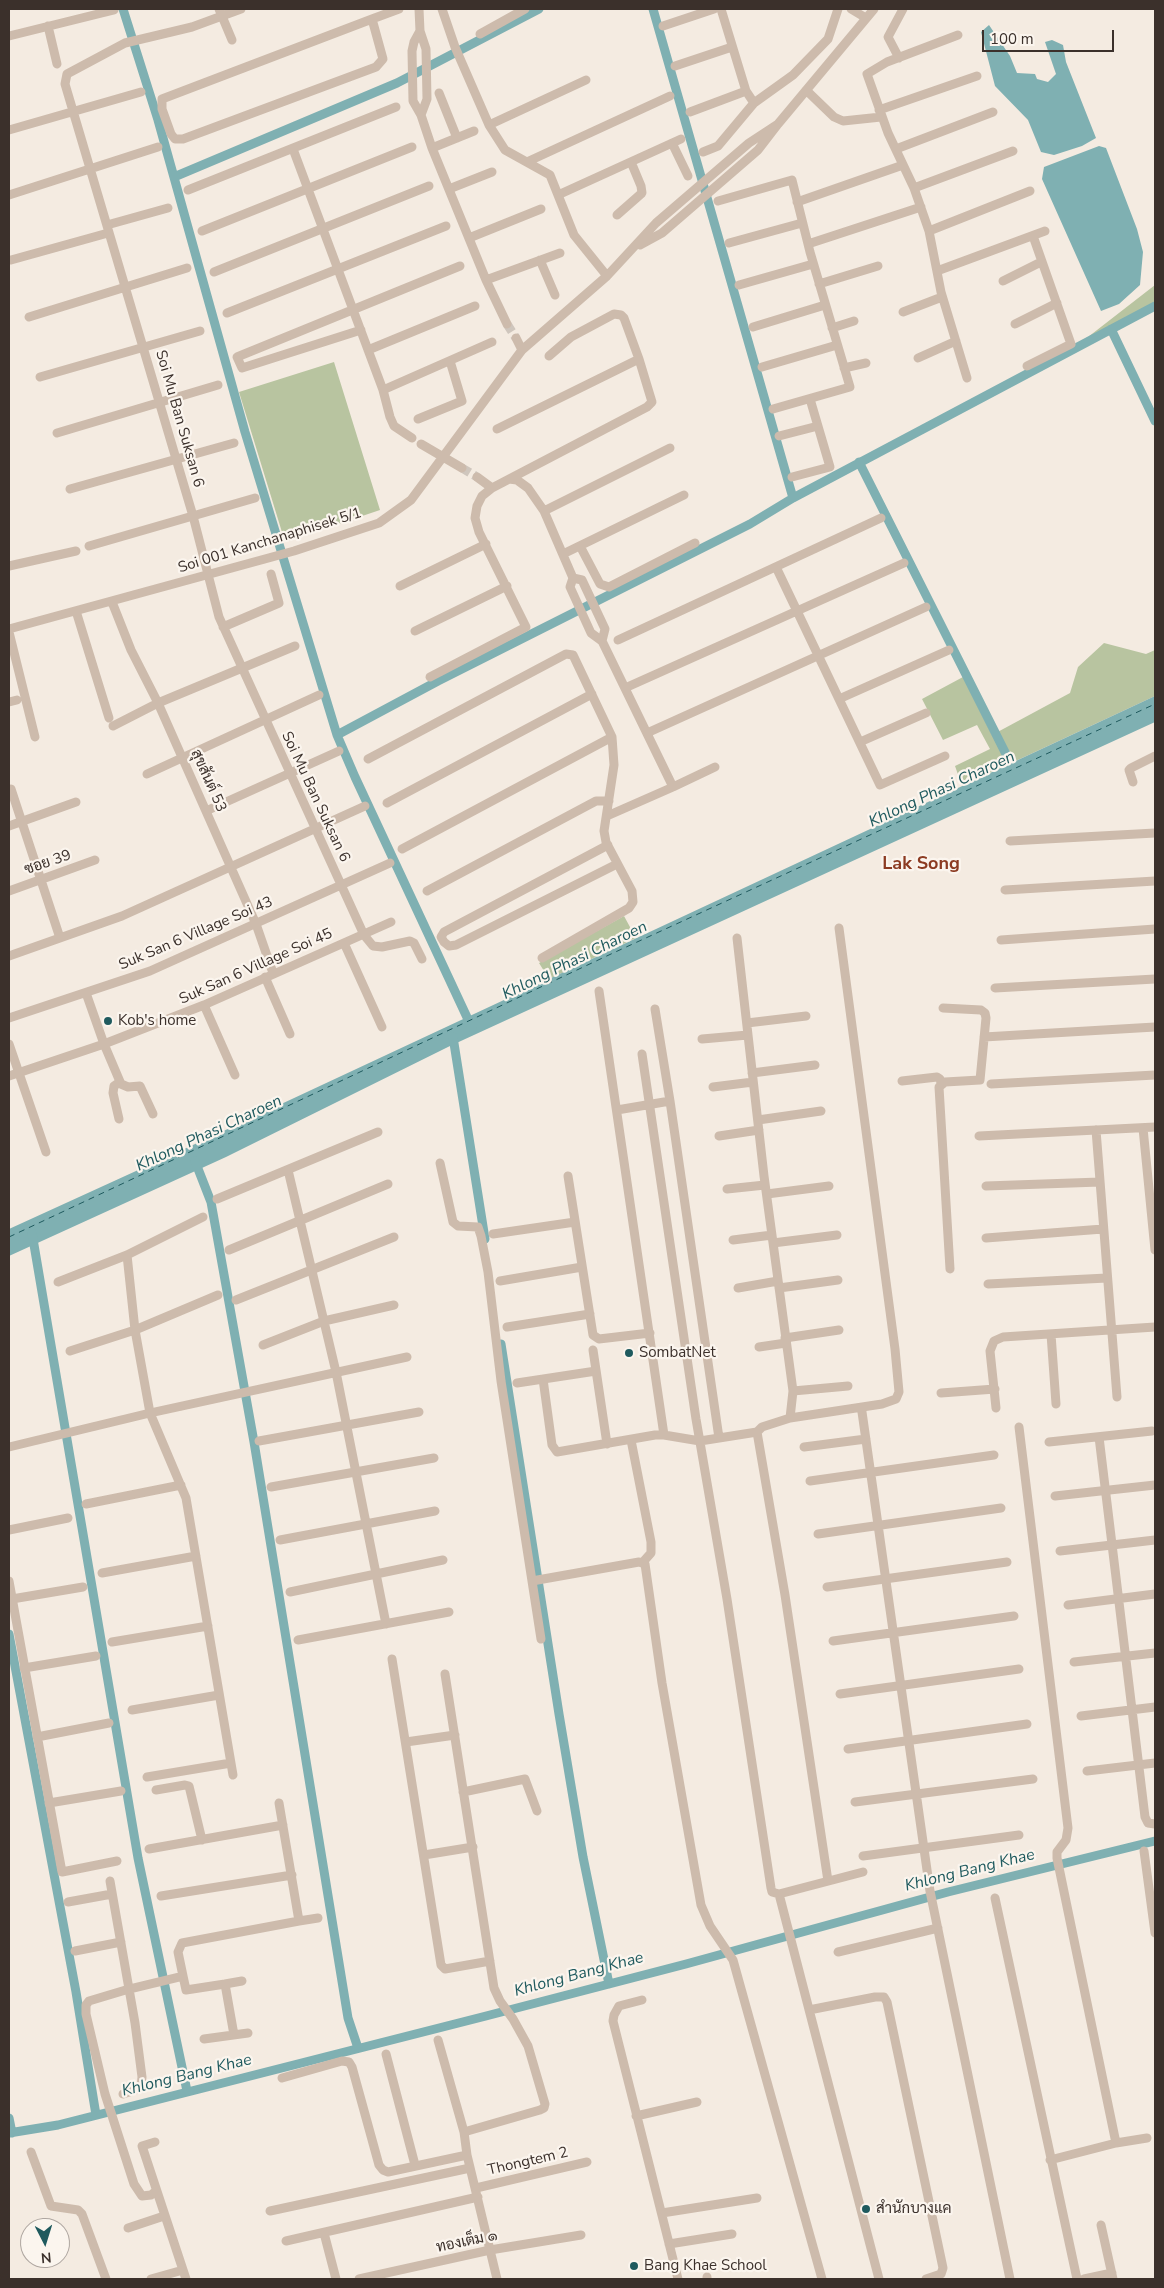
<!DOCTYPE html>
<meta charset="utf-8">
<style>
body{margin:0}
#map{position:relative;width:1164px;height:2288px;overflow:hidden;background:#f4ebe1;font-family:"Nunito Sans",sans-serif}
canvas{display:block}
.frame{position:absolute;inset:0;border:10px solid #3b302b;pointer-events:none}
.north{position:absolute;left:20px;top:2218px;width:50px;height:50px;box-sizing:border-box;background:#fbf5ee;border:1px solid #aea6a0;border-radius:50%;rotate:175deg;font-size:14px;font-weight:700;line-height:20px;text-align:center;color:#3b302b}
.north::after{content:'';display:block;margin:auto;width:18px;height:22px;background:#1f5a5e;clip-path:polygon(50% 0,100% 100%,50% 72%,0 100%)}
.scale{position:absolute;left:982px;top:30px;width:132px;height:22px;box-sizing:border-box;border:2px solid #3b302b;border-top:0;padding-left:6px;font-size:15px;line-height:18px;white-space:nowrap;color:#3b302b;-webkit-text-stroke:4px #fbf5ee;paint-order:stroke}
</style>
<div id="map">
<canvas width="1164" height="2288"></canvas>
<div class="frame"></div>
<div class="north">N</div>
<div class="scale">100 m</div>
</div>
<script>
const context = document.querySelector('canvas').getContext('2d');
context.lineJoin = 'round';
function fillPath(path, color) {
  context.fillStyle = color;
  context.fill(path, 'evenodd');
}
function poly(rows) {
  const path = new Path2D();
  for (const r of rows) {
    path.moveTo(r[0], r[1]);
    for (let i = 2; i < r.length; i += 2) path.lineTo(r[i], r[i + 1]);
  }
  return path;
}
function strokePath(path, color, width, dash) {
  context.strokeStyle = color;
  context.lineWidth = width;
  context.lineCap = dash ? 'butt' : 'round';
  context.setLineDash(dash || []);
  context.stroke(path);
}
function drawText(font, color, halo, rows, align = 'center') {
  context.font = font + ' "Nunito Sans",Sarabun,sans-serif';
  context.lineWidth = 4.5;
  context.setLineDash([]);
  context.textBaseline = 'middle';
  context.strokeStyle = halo;
  context.fillStyle = color;
  for (const [text, x, y, turn = 0] of rows) {
    context.save();
    context.translate(x, y);
    context.rotate((+turn || 0) * Math.PI / 180);
    context.textAlign = isNaN(turn) ? turn : align;
    if (halo) context.strokeText(text, 0, 0);
    context.fillText(text, 0, 0);
    context.restore();
  }
}
fillPath(poly([
 [1155,285,1155,310,1116,331,1088,337],
 [334,362,380,510,285,542,239,392],
 [1104,643,1146,654,1155,650,1155,696,962,786,955,766,990,749,977,725,943,740,922,699,963,677,992,735,1070,693,1078,667],
 [624,916,636,938,549,979,539,963]
]), '#b8c4a0');
fillPath(poly([
 [989,25,1010,56,1017,73,1035,74,1037,79,1048,82,1056,74,1045,42,1052,40,1063,45,1066,62,1096,138,1082,146,1054,155,1041,152,1028,120,995,86,981,32],
 [1099,146,1106,148,1137,229,1143,252,1140,285,1119,304,1101,311,1042,179,1044,167],
 [1155,696,1155,722,450,1046,226,1157,9,1256,9,1229,217,1134]
]), '#7fb0b2');
strokePath(poly([
 [123,9,158,120,245,432,337,735,355,777,472,1028],
 [653,9,793,498],
 [174,177,397,83,539,9],
 [1111,329,1155,421],
 [859,462,1015,772],
 [337,735,438,681,750,524,793,498,1155,306],
 [453,1037,485,1239],
 [195,1161,211,1202,254,1442,348,2018,358,2048],
 [32,1233,138,1858,187,2091],
 [501,1344,559,1714,583,1857,609,1984],
 [9,1634,76,1992,96,2115],
 [9,2118,12,2133],
 [9,2133,58,2125,486,2016,686,1964,948,1892,1155,1841]
]), '#7fb0b2', 9);
strokePath(poly([
 [9,1237,611,954,1155,704]
]), '#1f5a5e', 1, [6, 5]);
strokePath(poly([
 [507,324,516,338],
 [462,468,477,477]
]), '#cfc6bd', 9, [9, 4.5]);
strokePath(poly([
 [219,9,232,40],
 [241,9,192,27,125,43,67,74,65,84,193,516,219,617,364,935,373,946,382,947,410,941,414,943,422,959],
 [419,9,420,31,426,49,427,99,421,115],
 [442,9,455,47,489,125,505,150,550,175,574,235,607,276],
 [721,9,746,91,754,103],
 [851,9,866,18],
 [372,19,383,59,376,67,183,139,175,139,171,134,162,109,162,99,372,19,399,9],
 [48,26,57,64],
 [663,26,714,9],
 [420,31,414,42,412,51,413,101,421,115,432,148,486,280,507,324],
 [480,34,525,9],
 [958,35,887,62,867,74,888,133,914,188,929,231,941,292,967,378],
 [9,36,114,10],
 [899,58,888,37,903,9],
 [675,66,732,47],
 [806,90,834,117,843,121,881,117],
 [439,93,457,138],
 [879,110,977,76],
 [690,112,746,91],
 [489,125,586,80],
 [9,130,141,92],
 [672,143,688,176],
 [432,148,474,131],
 [293,149,383,390,390,417,394,426,412,438],
 [896,149,993,112],
 [703,152,718,146,754,103,793,75,828,39,838,9],
 [529,161,670,96],
 [914,188,1013,151],
 [449,189,492,172],
 [188,190,396,107],
 [9,195,158,147],
 [558,195,681,139],
 [718,201,792,180,810,252,850,387,773,409],
 [797,202,903,165],
 [617,215,642,193,641,186,631,162],
 [107,225,168,208],
 [202,231,412,147],
 [929,231,1030,191],
 [469,238,541,209],
 [729,243,802,223],
 [808,244,921,207],
 [640,245,662,233,758,150,778,124,874,9],
 [11,260,108,233],
 [540,260,555,295],
 [937,271,1045,231],
 [214,272,429,186],
 [486,280,560,253],
 [1003,281,1041,262],
 [819,284,878,266],
 [739,285,813,264],
 [903,312,942,297],
 [227,313,446,226],
 [29,317,187,268],
 [1015,324,1057,303],
 [753,327,825,305],
 [832,328,854,321],
 [361,330,242,368,237,357,460,266],
 [516,338,522,350],
 [368,350,475,306],
 [918,358,956,341],
 [1027,366,1071,344,1033,236],
 [762,367,837,345],
 [844,368,866,363],
 [40,377,200,331],
 [383,390,492,342],
 [418,419,462,401,450,361],
 [497,429,639,359],
 [57,433,218,385],
 [779,436,818,426],
 [421,444,462,468],
 [792,477,830,467,810,399],
 [509,479,517,480,528,488,544,511,573,578],
 [492,488,647,407,652,402,639,359,624,318,621,315,614,314,571,337,549,356],
 [70,489,234,443],
 [544,511,670,448],
 [89,546,255,498],
 [580,546,600,584,609,587,695,543],
 [563,554,684,495],
 [9,566,76,551],
 [776,567,880,785,945,756],
 [573,578,582,580,605,629,602,641,591,633,570,587,573,578],
 [400,586,486,544],
 [112,602,131,650,158,703,256,924,273,973],
 [76,611,109,718],
 [223,627,279,603,271,574],
 [9,629,294,551,379,523,411,500,522,350,607,276,656,223,749,143,778,124],
 [415,631,507,586],
 [9,632,35,737],
 [618,640,881,518],
 [602,641,673,787,607,816],
 [430,677,526,627,479,532,475,518,477,506,482,496,492,488,477,477],
 [625,688,904,563],
 [839,699,949,650],
 [9,702,17,700],
 [113,726,158,703,295,646],
 [647,733,926,607],
 [860,742,926,713],
 [368,759,566,654,573,655,612,737,614,765,604,831,606,842,632,891,633,902,629,908,542,958],
 [147,774,319,695],
 [1133,782,1129,770,1131,768,1155,756],
 [673,787,715,767],
 [11,789,60,938],
 [387,803,592,694],
 [206,811,339,751],
 [9,826,76,802],
 [1010,841,1155,833],
 [608,845,444,932,441,937,444,942,449,946,456,945,617,864],
 [402,849,612,737],
 [1005,890,1155,881],
 [9,891,95,860],
 [427,891,596,801,609,801],
 [737,938,764,1176,793,1391,790,1418,762,1427,757,1432],
 [1001,940,1155,929],
 [344,943,382,1027],
 [9,956,122,916,365,806],
 [265,977,290,1034],
 [995,988,1155,979],
 [599,991,664,1435],
 [86,993,104,1044,121,1084,128,1087,140,1086,153,1114],
 [204,1005,235,1075],
 [943,1008,981,1010,985,1013,986,1018,980,1080,945,1082,939,1087,950,1269],
 [9,1018,150,971,390,863],
 [747,1023,806,1016],
 [984,1037,1155,1027],
 [702,1039,748,1035],
 [9,1044,46,1152],
 [642,1054,696,1419,727,1599,771,1888,772,1892,779,1894,879,2279],
 [752,1073,815,1065],
 [9,1076,104,1044,204,1005,391,922],
 [902,1081,937,1077,940,1079,941,1083],
 [991,1084,1155,1075],
 [713,1087,753,1082],
 [670,1101,719,1438],
 [617,1110,670,1101,655,1009],
 [119,1119,113,1093,114,1086,120,1082],
 [758,1120,821,1111],
 [1143,1128,1155,1250],
 [1096,1130,1117,1397],
 [719,1136,759,1130],
 [979,1136,1155,1127],
 [440,1163,453,1222,458,1226,478,1227,481,1236,488,1272,501,1381,541,1639],
 [288,1170,336,1372,386,1624],
 [568,1176,593,1335,599,1339,650,1333],
 [986,1186,1100,1182],
 [727,1189,765,1185],
 [767,1194,829,1186],
 [217,1199,378,1132],
 [493,1234,575,1222],
 [986,1238,1103,1229],
 [733,1240,772,1235],
 [773,1243,837,1235],
 [229,1250,388,1184],
 [127,1255,135,1330,150,1413,186,1498,233,1775],
 [500,1281,582,1267],
 [58,1282,127,1255,203,1217],
 [988,1284,1107,1278],
 [738,1288,778,1281],
 [779,1288,838,1280],
 [236,1300,394,1237],
 [507,1327,590,1314],
 [1051,1334,1056,1404],
 [785,1338,839,1330],
 [263,1345,324,1321,394,1305],
 [759,1347,786,1343],
 [593,1350,607,1444],
 [70,1351,135,1330,218,1295],
 [543,1379,552,1445,557,1452,655,1435,664,1435,700,1441,757,1432,785,1595,828,1881],
 [517,1383,596,1371],
 [793,1391,848,1386],
 [941,1393,995,1389],
 [996,1408,990,1351,994,1341,1003,1337,1155,1327],
 [862,1412,930,1891,1010,2279],
 [790,1418,882,1404,896,1399,899,1392,895,1349,839,928],
 [1019,1427,1068,1828,1066,1840,1057,1852,1057,1858,1116,2143,1050,2160],
 [1099,1437,1145,1817,1148,1823,1155,1824],
 [631,1440,651,1542,651,1553,643,1562],
 [259,1441,419,1412],
 [1049,1442,1152,1431],
 [9,1447,150,1413,407,1357],
 [804,1447,866,1439],
 [810,1481,994,1455],
 [271,1487,434,1458],
 [1055,1496,1155,1485],
 [86,1504,181,1485],
 [9,1530,68,1518],
 [818,1534,1001,1508],
 [280,1540,435,1511],
 [1060,1551,1155,1540],
 [102,1573,196,1556],
 [9,1581,62,1872,117,1861],
 [532,1581,639,1562,645,1564,662,1683,701,1905,710,1926,733,1960,822,2279],
 [827,1587,1007,1562],
 [290,1592,443,1560],
 [12,1599,83,1587],
 [1068,1605,1155,1594],
 [298,1640,449,1612],
 [833,1641,1014,1616],
 [112,1642,208,1626],
 [392,1659,441,1965,445,1969,490,1961],
 [1074,1662,1155,1653],
 [24,1668,96,1656],
 [445,1674,494,1988,500,2001,513,2019,528,2046,545,2104,544,2108,540,2110,464,2132],
 [840,1694,1019,1669],
 [132,1710,219,1695],
 [1081,1716,1155,1707],
 [37,1737,109,1723],
 [406,1742,455,1735],
 [848,1749,1027,1724],
 [1087,1771,1155,1763],
 [147,1777,231,1763],
 [156,1790,185,1785,189,1786,202,1840],
 [463,1792,525,1779,537,1811],
 [855,1802,1033,1779],
 [49,1803,121,1791],
 [149,1849,283,1825],
 [1144,1851,1155,1933],
 [424,1855,473,1847],
 [863,1856,1019,1835],
 [110,1881,135,2023,142,2077,141,2088,123,2094],
 [779,1894,863,1872],
 [161,1896,292,1875],
 [995,1898,1077,2279],
 [68,1902,112,1894],
 [299,1921,318,1918],
 [75,1951,121,1942],
 [838,1952,938,1928],
 [183,1976,178,1952,182,1943,299,1921,279,1803],
 [225,1984,242,1981],
 [642,2000,619,2006,614,2015,613,2021,678,2279],
 [809,2010,875,1997,884,1997,887,2002,943,2268,941,2274,926,2279],
 [204,2039,248,2033],
 [438,2040,464,2132,467,2155,497,2279],
 [386,2054,415,2165],
 [282,2078,342,2061,349,2062,352,2067,379,2165,383,2170,388,2172,467,2155],
 [636,2116,697,2102],
 [155,2142,142,2146,186,2279],
 [1116,2143,1147,2138],
 [31,2152,51,2206,78,2210,82,2214,106,2279],
 [476,2188,587,2162],
 [156,2191,151,2195,142,2196,134,2184,105,2094,86,2014,86,2005,89,2001,129,1989,183,1976,186,1990,225,1984,234,2035],
 [270,2211,470,2168],
 [662,2213,757,2198],
 [1101,2225,1113,2279],
 [128,2228,164,2216],
 [324,2233,336,2279],
 [286,2241,478,2197],
 [669,2244,732,2234],
 [707,2277,707,2279],
 [151,2279,183,2270],
 [359,2279,490,2250,581,2235],
 [1084,2279,1112,2273]
]), '#cdbbac', 9);
for (const [x, y, r, color] of [
 [108,1021,5,"#1f5a5e"],
 [629,1353,5,"#1f5a5e"],
 [866,2209,5,"#1f5a5e"],
 [634,2266,5,"#1f5a5e"]
]) {
  const dot = new Path2D();
  dot.arc(x, y, r, 0, 2 * Math.PI);
  context.fillStyle = color;
  context.fill(dot);
  strokePath(dot, '#fbf5ee', 2);
}
drawText('15px', '#3b302b', '#fbf5ee', [
 ["Soi Mu Ban Suksan 6",179,419,74],
 ["Soi 001 Kanchanaphisek 5/1",270,541,-17],
 ["สุขสันต์ 53",208,781,66],
 ["Soi Mu Ban Suksan 6",315,797,65],
 ["ซอย 39",48,863,-19],
 ["Suk San 6 Village Soi 43",196,934,-23],
 ["Suk San 6 Village Soi 45",256,967,-24],
 ["Thongtem 2",528,2162,-13],
 ["ทองเต็ม ๑",467,2242,-12]
]);
drawText('15px', '#3b302b', '#fbf5ee', [
 ["Kob's home",118,1021],
 ["SombatNet",639,1353],
 ["สำนักบางแค",876,2209],
 ["Bang Khae School",644,2266]
], 'left');
drawText('italic 16px', '#1f5a5e', '#fbf5ee', [
 ["Khlong Phasi Charoen",942,790,-25],
 ["Khlong Phasi Charoen",575,961,-26],
 ["Khlong Phasi Charoen",209,1134,-25],
 ["Khlong Bang Khae",970,1871,-14],
 ["Khlong Bang Khae",579,1975,-15],
 ["Khlong Bang Khae",187,2076,-14]
]);
drawText('bold 18px', '#8c3b22', '#fbf5ee', [
 ["Lak Song",921,865]
]);
</script>
